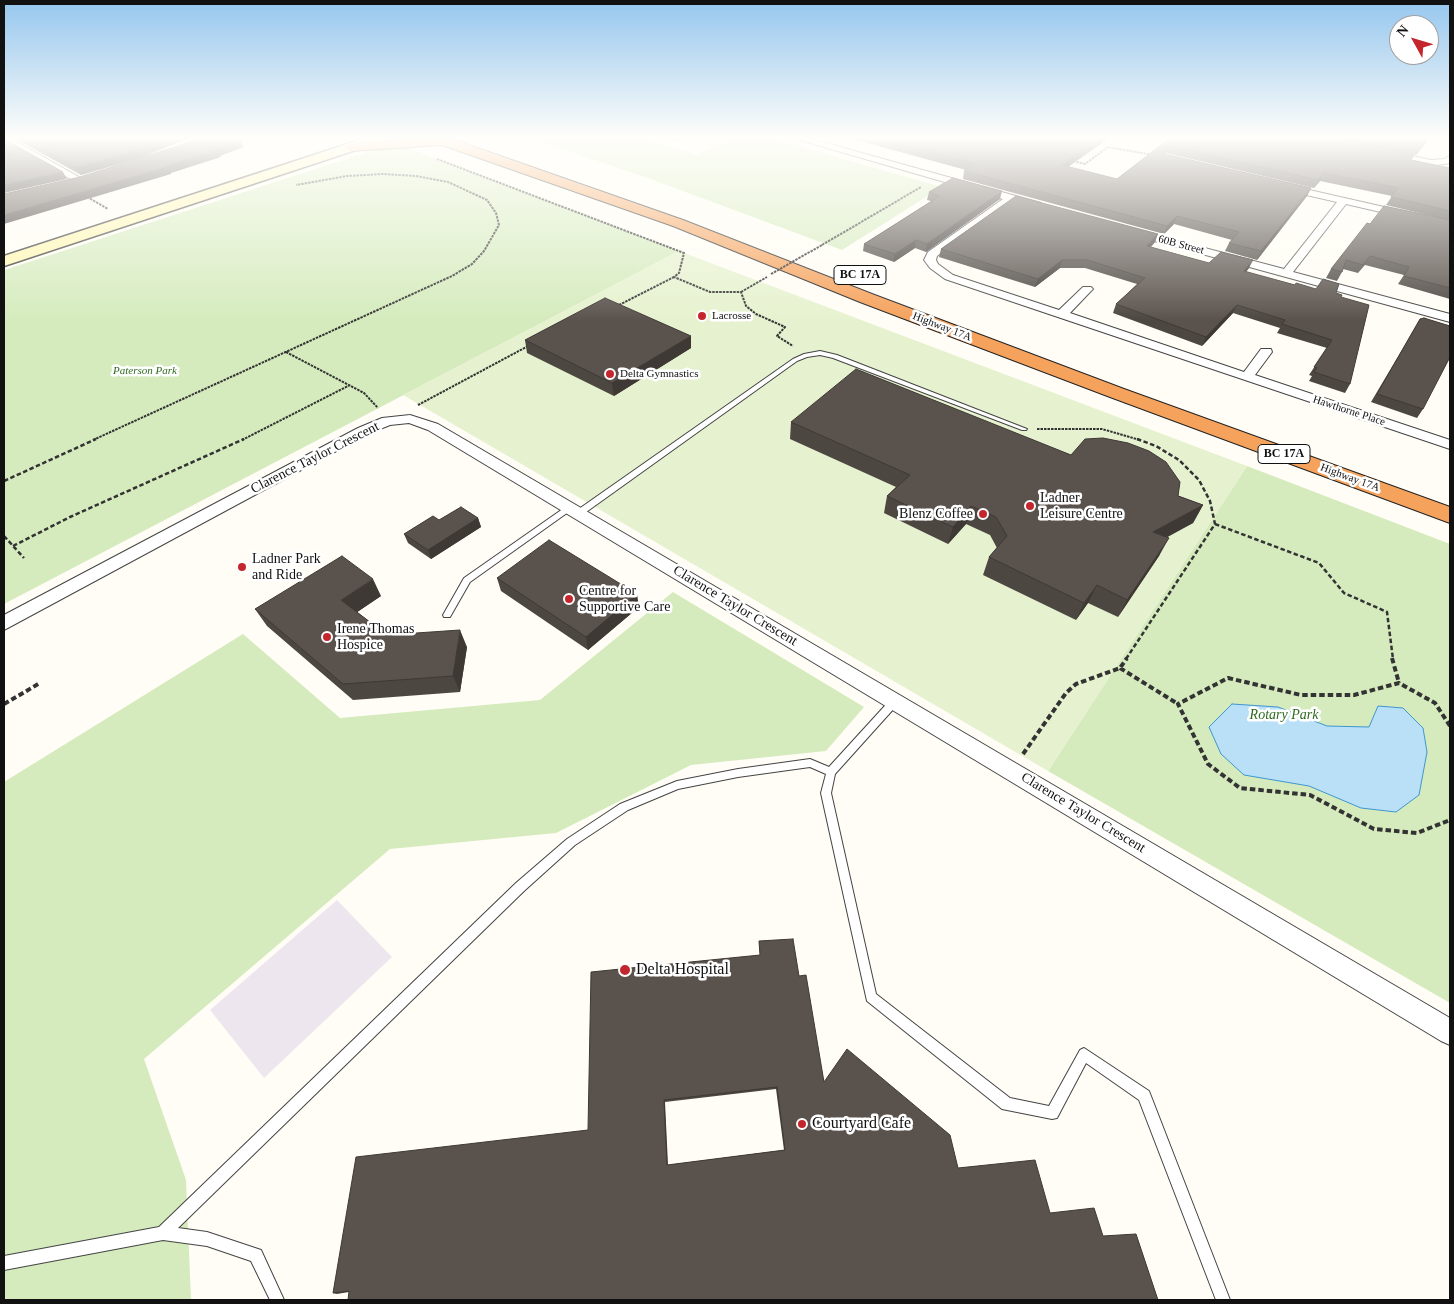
<!DOCTYPE html>
<style>
body{margin:0}
#map{position:relative;width:1454px;height:1304px;overflow:hidden;background:#fffdf5;font-family:Georgia,serif}
canvas{display:block}
.frame{position:absolute;inset:0;border:5px solid #111;pointer-events:none}
.north{position:absolute;left:1389px;top:15px;width:50px;height:50px;box-sizing:border-box;background:#fff;border:1px solid #a0a0a0;border-radius:50%;rotate:309deg;font-size:14px;font-weight:700;line-height:20px;text-align:center;color:#111}
.north::after{content:'';display:block;margin:auto;width:18px;height:22px;background:#c4262e;clip-path:polygon(50% 0,100% 100%,50% 72%,0 100%)}
</style>
<div id="map">
<canvas width="1454" height="1304"></canvas>
<div class="frame"></div>
<div class="north">N</div>
</div>
<script>
const context = document.querySelector('canvas').getContext('2d');
context.lineJoin = 'round';
function fillPath(path, color) {
  context.fillStyle = color;
  context.fill(path, 'evenodd');
}
function poly(rows) {
  const path = new Path2D();
  for (const r of rows) {
    path.moveTo(r[0], r[1]);
    for (let i = 2; i < r.length; i += 2) path.lineTo(r[i], r[i + 1]);
  }
  return path;
}
function strokePath(path, color, width, dash) {
  context.strokeStyle = color;
  context.lineWidth = width;
  context.lineCap = dash ? 'butt' : 'round';
  context.setLineDash(dash || []);
  context.stroke(path);
}
function drawText(font, color, halo, rows, align = 'center') {
  context.font = font + ' Georgia,serif';
  context.lineWidth = 5;
  context.setLineDash([]);
  context.textBaseline = 'middle';
  context.strokeStyle = halo;
  context.fillStyle = color;
  for (const [text, x, y, turn = 0] of rows) {
    context.save();
    context.translate(x, y);
    context.rotate((+turn || 0) * Math.PI / 180);
    context.textAlign = isNaN(turn) ? turn : align;
    if (halo) context.strokeText(text, 0, 0);
    context.fillText(text, 0, 0);
    context.restore();
  }
}
fillPath(poly([
 [337,900,392,957,264,1078,210,1010]
]), '#eee6ef');
fillPath(poly([
 [529,138,643,138,696,155,733,138,770,138,942,187,842,250,645,177],
 [404,147,679,251,4,604,4,270,374,150],
 [1247,466,1450,544,1450,1003,1048,771],
 [673,592,864,707,826,751,691,765,556,833,390,849,144,1059,186,1180,191,1300,4,1300,4,782,243,634,340,718,540,700]
]), '#d5ebbd');
fillPath(poly([
 [679,251,1247,466,1048,771,403,395]
]), '#e6f2cf');
const water = poly([
 [1232,704,1278,707,1327,726,1369,727,1378,706,1403,708,1423,728,1427,752,1419,795,1396,812,1361,808,1309,786,1244,775,1221,754,1209,727,1232,704]
]);
fillPath(water, '#b9e0f7');
strokePath(water, '#3f96cf', 1);
const service = poly([
 [820,351,837,355,1027,429,1026,430,1022,430,833,358,820,355,807,357,797,361,582,515,576,515,575,513,576,511,793,359,804,354,820,351],
 [567,506,570,506,574,508,470,582,450,617,444,617,443,615,464,578,567,506],
 [895,697,898,698,900,701,898,704,835,774,831,793,876,994,1010,1098,1049,1106,1080,1050,1084,1048,1149,1091,1230,1300,1216,1300,1139,1100,1086,1063,1057,1118,1052,1119,1002,1109,867,1001,821,793,826,774,810,767,738,777,678,789,628,810,575,845,524,891,178,1228,207,1232,261,1250,284,1300,270,1300,251,1261,207,1246,163,1240,4,1270,4,1256,159,1227,516,883,567,839,620,804,677,781,738,769,810,759,829,767,892,698,895,697]
]);
const minor = poly([
 [4,138,10,138,86,181,84,183,78,183,4,142,4,138],
 [793,138,808,138,1041,203,1041,207,1037,208,1013,201,937,256,936,260,938,264,953,275,1059,310,1083,287,1091,287,1093,289,1091,291,1070,313,1244,372,1261,349,1271,349,1272,352,1255,375,1450,440,1450,449,945,279,930,268,924,260,928,252,1003,199,793,138],
 [1389,151,1431,160,1445,159,1450,155,1450,163,1431,166,1386,156,1386,152,1389,151],
 [1283,184,1450,222,1450,228,1346,204,1293,272,1450,314,1450,322,1129,234,1128,232,1133,229,1284,269,1337,202,1280,189,1278,187,1283,184],
 [410,415,438,424,1450,1018,1450,1045,1441,1041,428,430,409,423,390,425,368,434,4,630,4,615,358,428,382,418,410,415]
]);
const secondary = poly([
 [366,138,385,138,383,141,4,266,4,256,366,138]
]);
const motorway = poly([
 [426,138,449,138,683,220,872,294,1124,389,1450,507,1450,523,1110,397,860,302,673,226,442,145,351,151,344,147,351,143,426,138]
]);
strokePath(service, '#444', 2);
strokePath(minor, '#444', 2);
strokePath(secondary, '#333', 3);
strokePath(motorway, '#222', 2);
strokePath(poly([
 [983,138,979,141,983,142],
 [437,159,684,253,679,273,674,277,710,292,741,292,746,306,756,314,785,327,777,336,793,346],
 [1073,161,1085,164,1108,147,1153,155],
 [87,197,108,209],
 [822,245,921,187],
 [741,292,767,277],
 [619,305,674,277],
 [286,352,364,393,378,408],
 [418,405,530,345],
 [1037,429,1102,429,1140,440],
 [93,440,452,276,472,264,484,251,499,225,496,213,487,200,448,182,416,176,383,174,347,176,296,185],
 [242,440,350,385]
]), '#333', 2, [2.5, 1]);
strokePath(poly([
 [4,481,96,439],
 [1215,524,1319,563,1344,593,1387,612,1393,659],
 [4,536,24,558],
 [13,546,70,517,244,439],
 [1126,659,1215,524,1210,501,1199,480,1179,460,1156,446,1137,439]
]), '#333', 2.5, [4.5, 2.5]);
strokePath(poly([
 [1392,658,1399,683],
 [1120,668,1178,704],
 [4,704,40,683],
 [1450,726,1435,703,1399,683,1354,695,1301,695,1228,678,1178,704,1208,764,1240,788,1310,795,1374,829,1417,833,1450,820],
 [1023,754,1066,693,1076,684,1120,668,1127,658]
]), '#333', 4, [5.5, 3]);
fillPath(service, '#fff');
fillPath(minor, '#fff');
fillPath(secondary, '#fff6b0');
fillPath(motorway, '#f5a25d');
strokePath(poly([
 [771,274,822,245]
]), '#333', 2, [2.5, 1]);
fillPath(poly([
 [14,138,189,138,142,157,81,175],
 [664,138,681,138,674,141],
 [849,138,964,138,979,142,1109,138,1068,167,1117,179,1170,138,1430,138,1416,155,1357,142,1411,160,1450,168,1450,299,1398,284,1404,275,1365,265,1358,273,1343,269,1342,272,1337,281,1326,278,1331,269,1370,224,1440,218,1386,205,1392,196,1320,181,1314,188,1166,153,1165,154,1311,188,1307,196,1257,260,1225,251,1229,243,1232,240,1174,224,1164,234,963,179,964,171,966,170],
 [4,139,67,179,4,155],
 [929,192,1000,199,926,252,915,248,894,262,863,251,864,244,931,201,927,200],
 [1158,234,1155,242,1151,247,1209,263,1249,268,1246,272,1295,285,1336,293,1341,297,1350,384,1345,393,1309,381,1312,376,1309,375,1327,348,1277,333,1280,328,1233,313,1202,346,1113,313,1116,304,1137,284,1085,268,1060,268,1035,287,939,257,941,249],
 [1420,319,1423,409,1417,418,1371,402,1415,328],
 [691,336,691,348,614,396,527,353,525,340],
 [791,422,1071,455,1203,505,1193,523,1166,537,1159,556,1118,617,1088,603,1076,620,983,575,989,557,997,548,990,535,966,524,948,544,884,513,887,496,896,487,790,439],
 [478,518,481,527,431,559,408,543,404,534,439,520],
 [497,578,639,607,588,650,501,591],
 [381,596,357,612,387,635,467,647,460,692,353,700,267,626,255,609],
 [759,941,799,976,824,1082,958,1168,1050,1213,1103,1236,1158,1300,349,1292,337,1294,333,1293,588,1130,760,955],
 [776,1089,784,1150,668,1165,665,1102]
]), '#4d4742');
fillPath(poly([
 [169,138,189,138,142,157,81,175,77,168],
 [674,138,681,138,674,141],
 [1100,138,1109,138,1059,173,1062,165],
 [1428,138,1430,138,1416,155,1420,147],
 [241,140,244,147,220,156,221,157,171,173,171,174,4,224,4,215,166,166],
 [1169,146,1166,153,1161,155,1164,147],
 [63,172,67,179,4,193,4,185],
 [1324,173,1320,181,1314,188,1318,180],
 [1311,188,1307,196,1257,260,1261,251],
 [1002,191,1000,199,926,252,927,244],
 [1177,216,1174,224,1164,234,1167,226],
 [1158,234,1155,242,1144,254,1147,246],
 [916,240,915,248,894,262,895,254],
 [1062,260,1060,268,1035,287,1038,279],
 [1253,260,1249,268,1240,279,1244,271],
 [1237,305,1233,313,1202,346,1206,337],
 [691,336,691,348,614,396,612,383],
 [1203,505,1193,523,1144,550,1153,532],
 [971,506,966,524,948,544,953,527],
 [478,518,481,527,431,559,428,550],
 [1169,538,1159,556,1118,617,1127,600],
 [373,579,381,596,350,617,341,600],
 [1097,585,1088,603,1076,620,1084,603],
 [637,594,639,607,588,650,586,637],
 [460,630,467,647,460,692,453,676]
]), '#3f3936');
const building = poly([
 [23,138,169,138,139,150,77,168,23,138],
 [196,138,236,138,241,140,216,149,218,150,166,166,168,167,4,215,4,194,80,177,190,142,196,138],
 [877,138,964,138,979,142,986,138,1100,138,1062,165,1117,179,1170,138,1340,138,1414,155,1411,160,1450,168,1450,211,1391,197,1398,188,1324,173,1318,180,1169,146,1164,147,1165,154,1311,188,1261,251,1229,243,1239,232,1177,216,1167,226,964,171,975,164,877,138],
 [1377,138,1428,138,1420,147,1377,138],
 [4,139,63,172,4,185,4,156,11,154,4,150,4,139],
 [953,178,1002,191,927,244,916,240,895,254,864,244,940,196,929,192,953,178],
 [1016,196,1158,234,1147,246,1209,263,1221,252,1253,260,1244,271,1295,285,1296,283,1316,289,1323,279,1339,284,1336,293,1342,295,1341,297,1369,305,1350,384,1314,372,1317,368,1314,367,1332,340,1282,324,1285,320,1237,305,1206,337,1116,304,1145,278,1087,260,1062,260,1038,279,941,249,1016,196],
 [1384,206,1450,220,1450,288,1404,276,1409,267,1370,256,1363,265,1346,260,1342,272,1331,269,1367,223,1370,224,1384,206],
 [605,298,691,336,612,383,525,340,605,298],
 [1424,318,1450,326,1450,357,1423,409,1377,394,1420,319,1424,318],
 [856,369,1071,455,1085,439,1103,438,1128,443,1149,451,1166,462,1180,482,1178,496,1203,505,1153,532,1169,538,1127,600,1097,585,1084,603,989,557,1007,536,996,517,971,506,953,527,887,496,910,475,791,422,856,369],
 [461,507,478,518,428,550,404,534,433,516,439,520,461,507],
 [549,540,637,594,586,637,497,578,549,540],
 [342,556,373,579,341,600,387,635,460,630,453,676,343,684,255,609,342,556],
 [793,939,799,976,806,975,824,1082,847,1049,950,1135,958,1168,1035,1160,1050,1213,1094,1208,1103,1236,1136,1234,1158,1300,348,1300,349,1291,333,1293,356,1157,588,1130,591,972,760,955,759,941,793,939],
 [777,1087,785,1150,667,1165,664,1100,777,1087]
]);
fillPath(building, '#5a524d');
strokePath(building, '#3f3936', 1);
const sky = context.createLinearGradient(0, 0, 0, 321);
sky.addColorStop(0, '#95c6ee');
sky.addColorStop(0.43, '#fffefa');
sky.addColorStop(1, '#fffefa00');
context.fillStyle = sky;
context.fillRect(0, 0, 1454, 321);
for (const [x, y, r, color] of [
 [702,316,5,"#c4262e"],
 [610,374,5,"#c4262e"],
 [1030,506,5,"#c4262e"],
 [983,514,5,"#c4262e"],
 [242,567,5,"#c4262e"],
 [569,599,5,"#c4262e"],
 [327,637,5,"#c4262e"],
 [625,970,6,"#c4262e"],
 [802,1124,5,"#c4262e"]
]) {
  const dot = new Path2D();
  dot.arc(x, y, r, 0, 2 * Math.PI);
  context.fillStyle = color;
  context.fill(dot);
  strokePath(dot, '#fff', 2);
}
drawText('11px', '#111', '#fff', [
 ["60B Street",1181,245,15],
 ["Highway 17A",942,327,21],
 ["Hawthorne Place",1349,411,18],
 ["Highway 17A",1350,478,20]
]);
drawText('11px', '#111', '#fff', [
 ["Lacrosse",712,316],
 ["Delta Gymnastics",620,374]
], 'left');
drawText('italic 11px', '#2f6b1f', '#fff', [
 ["Paterson Park",145,371]
]);
for (const [x, y, w] of [
 [860,275,52],
 [1284,454,52]
]) {
  const box = new Path2D();
  box.roundRect(x - w / 2, y - 9.5, w, 19, 4);
  context.fillStyle = '#fff';
  context.fill(box);
  strokePath(box, '#111', 1);
}
drawText('bold 12px', '#111', null, [
 ["BC 17A",860,275],
 ["BC 17A",1284,454]
]);
drawText('14px', '#111', '#fff', [
 ["Clarence Taylor Crescent",315,458,-27],
 ["Clarence Taylor Crescent",735,606,31],
 ["Clarence Taylor Crescent",1083,813,31]
]);
drawText('14px', '#111', '#fff', [
 ["Ladner",1040,498],
 ["Leisure Centre",1040,514],
 ["Blenz Coffee",973,514,"right"],
 ["Ladner Park",252,559],
 ["and Ride",252,575],
 ["Centre for",579,591],
 ["Supportive Care",579,607],
 ["Irene Thomas",337,629],
 ["Hospice",337,645]
], 'left');
drawText('italic 14px', '#2f6b1f', '#fff', [
 ["Rotary Park",1284,715]
]);
drawText('16px', '#111', '#fff', [
 ["Delta Hospital",636,970],
 ["Courtyard Cafe",812,1124]
], 'left');
</script>
